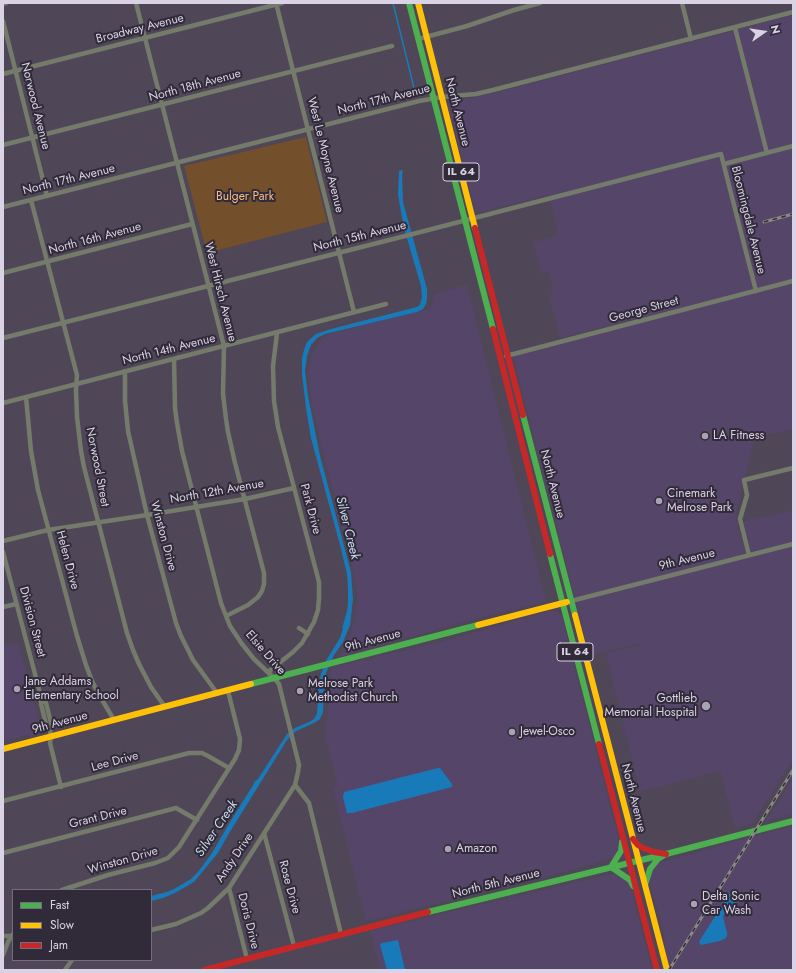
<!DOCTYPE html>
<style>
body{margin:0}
#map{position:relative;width:796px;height:973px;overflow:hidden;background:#4f4758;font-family:Jost,sans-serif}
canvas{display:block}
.frame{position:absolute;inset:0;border:4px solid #dad2e5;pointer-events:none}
.legend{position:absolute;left:12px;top:889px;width:140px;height:72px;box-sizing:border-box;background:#302a39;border:1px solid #746d7e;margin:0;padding:5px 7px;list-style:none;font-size:12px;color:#dad2e5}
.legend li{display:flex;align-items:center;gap:8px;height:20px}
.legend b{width:20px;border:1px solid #746d7e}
.north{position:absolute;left:744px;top:12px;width:40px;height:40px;-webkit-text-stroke:3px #302a39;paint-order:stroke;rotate:77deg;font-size:11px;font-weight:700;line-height:16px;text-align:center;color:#dad2e5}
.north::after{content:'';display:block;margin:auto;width:14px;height:18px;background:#dad2e5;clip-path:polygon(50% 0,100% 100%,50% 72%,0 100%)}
</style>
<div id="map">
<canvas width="796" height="973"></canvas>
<div class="frame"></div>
<ul class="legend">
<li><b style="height:5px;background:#4caf50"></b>Fast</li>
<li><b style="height:5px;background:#ffc107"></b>Slow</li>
<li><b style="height:5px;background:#c62828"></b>Jam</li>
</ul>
<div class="north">N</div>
</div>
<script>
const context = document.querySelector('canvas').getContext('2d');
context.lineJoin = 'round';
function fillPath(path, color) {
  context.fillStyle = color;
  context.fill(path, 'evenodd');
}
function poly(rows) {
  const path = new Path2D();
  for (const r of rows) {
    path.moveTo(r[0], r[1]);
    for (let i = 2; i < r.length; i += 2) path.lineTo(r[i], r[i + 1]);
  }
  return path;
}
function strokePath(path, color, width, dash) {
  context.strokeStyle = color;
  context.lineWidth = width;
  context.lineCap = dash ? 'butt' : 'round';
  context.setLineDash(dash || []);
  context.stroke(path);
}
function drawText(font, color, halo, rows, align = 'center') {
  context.font = font + ' Jost,sans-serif';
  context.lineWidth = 4;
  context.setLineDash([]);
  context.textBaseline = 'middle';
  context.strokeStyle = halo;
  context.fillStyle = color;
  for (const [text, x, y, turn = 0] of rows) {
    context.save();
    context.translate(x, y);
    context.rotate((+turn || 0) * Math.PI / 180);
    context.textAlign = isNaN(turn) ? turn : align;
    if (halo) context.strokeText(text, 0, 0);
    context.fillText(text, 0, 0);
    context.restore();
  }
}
fillPath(poly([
 [793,15,793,429,755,437,735,517,748,558,753,557,743,522,793,510,793,759,753,823,735,828,720,771,640,792,606,653,639,645,639,643,590,656,513,356,636,322,635,319,560,338,549,296,553,292,550,272,541,274,534,242,554,237,558,233,549,195,476,213,448,105,449,100,476,97,491,94],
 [467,285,546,601,452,625,340,657,350,636,355,616,357,600,356,586,354,575,312,406,308,372,313,351,323,338,329,334,429,309,433,302,434,294],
 [549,611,557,612,560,614,562,617,619,841,618,850,614,858,546,877,366,921,333,787,338,786,326,738,331,668,452,639],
 [18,642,42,732,31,736,28,735,3,741,3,646],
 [793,778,793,814,765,821,771,813],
 [793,826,793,970,671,970,672,969,669,959,668,961,667,957,663,931,649,881,649,875,656,864,740,840],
 [611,874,621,875,628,880,631,888,652,970,380,970,370,931]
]), '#554568');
fillPath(poly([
 [306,137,327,222,207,253,184,166]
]), '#744f2b');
fillPath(poly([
 [403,170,402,175,403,202,427,289,427,299,426,304,423,309,417,312,325,334,317,338,311,345,307,356,305,371,308,396,320,456,351,572,353,599,350,625,343,642,334,655,326,673,324,686,323,712,320,719,314,723,296,731,287,740,228,835,218,853,194,882,175,893,163,898,151,901,151,896,167,892,174,889,191,879,198,872,212,853,230,822,252,787,255,781,258,779,287,734,295,728,309,722,314,719,317,714,319,682,321,674,327,659,340,638,346,619,348,603,348,588,347,574,340,545,311,438,306,408,302,374,302,358,304,350,307,342,316,334,331,329,417,307,420,305,422,297,421,286,404,228,398,195,399,171],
 [438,768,440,768,452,784,452,787,352,813,347,813,343,797,344,792],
 [731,892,734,894,737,908,727,911,723,916,727,933,727,935,726,938,720,941,701,945,699,942,700,940,730,893],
 [398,940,405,970,387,970,380,945,382,943]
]), '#197aba');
strokePath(poly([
 [393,3,416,96],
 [343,628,347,614]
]), '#197aba', 1.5);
strokePath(poly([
 [136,3,224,346,223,394,226,419,228,432,235,463,264,573,264,584,262,591,258,597,248,605,226,616],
 [276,3,354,312],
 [682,3,691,39],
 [3,4,6,3],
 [3,21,47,196],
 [735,28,767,153],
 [418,39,467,26,514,10,540,3],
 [3,74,282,3],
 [3,145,392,46],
 [724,164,793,146],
 [31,200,77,375,76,390,77,417,81,451,84,467,127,633,133,650,139,664,151,687,165,707],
 [3,207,419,101,442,97,476,94,493,90,793,12],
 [3,273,192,224],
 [3,338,405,236,721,154,756,291],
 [506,356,793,281],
 [174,359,175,408,177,423,182,451,221,603,226,616,230,626,242,644,254,659,275,679,279,684,299,765,298,772,295,785,309,803,341,934],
 [125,371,125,401,128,431,147,515,176,623,181,636,193,660,217,693],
 [26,397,31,451,38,490,77,636,86,665,92,681,98,693,114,720],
 [3,403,386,304],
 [3,541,48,530,147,515,245,499,294,488],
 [3,552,41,697,41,704,47,728,50,731,51,737,50,743,61,787],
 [749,555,740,519,747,495,744,480,793,468],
 [571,601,793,544],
 [3,607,16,604],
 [299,628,308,634],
 [268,672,293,652,302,643,314,622,318,610,319,598,319,582,278,427,274,401,273,366,277,333],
 [41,697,46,703,52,727,50,731],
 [3,801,189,753,202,753,208,756,229,768],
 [264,833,294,946],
 [3,853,176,808,197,820],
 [229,888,247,959],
 [62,890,108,875,155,863,168,858,179,847,235,759,239,750,240,739,228,691],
 [151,930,176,924,201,913,208,908,229,888,295,785],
 [3,936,11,936],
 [3,955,8,942,13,934],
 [65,970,72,960]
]), '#757b6b', 4.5);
strokePath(poly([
 [409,3,493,329],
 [523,415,575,615],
 [550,554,599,744],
 [251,684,478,625],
 [622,842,621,851,611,867,630,880,633,886],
 [645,885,650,869,658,859,666,854],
 [428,912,666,854,793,821]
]), '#4caf50', 6);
strokePath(poly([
 [418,3,475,228],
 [575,615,667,970],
 [478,625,567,602],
 [3,749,251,684]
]), '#ffc107', 6);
strokePath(poly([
 [475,228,523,415],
 [493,329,550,554],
 [599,744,657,970],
 [633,839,638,845,643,848,654,852,666,854],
 [204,970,428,912]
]), '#c62828', 6);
const rail = poly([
 [764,222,793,214],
 [669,970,793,770]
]);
strokePath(rail, '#888983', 3);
strokePath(rail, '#302a39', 1.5, [4.5]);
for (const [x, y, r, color] of [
 [705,436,4,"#a9a1b4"],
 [659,501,4,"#a9a1b4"],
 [17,689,4,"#a9a1b4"],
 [300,691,4,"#a9a1b4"],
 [706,706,5,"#a9a1b4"],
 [512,732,4,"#a9a1b4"],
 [448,849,4,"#a9a1b4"],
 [694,904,4,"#a9a1b4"]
]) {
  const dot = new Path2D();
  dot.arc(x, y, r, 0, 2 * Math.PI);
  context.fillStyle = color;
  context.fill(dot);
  strokePath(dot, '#302a39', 1.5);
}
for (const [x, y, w] of [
 [461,172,36],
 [575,652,36]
]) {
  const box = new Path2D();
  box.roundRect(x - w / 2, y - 9, w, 18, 3);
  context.fillStyle = '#302a39';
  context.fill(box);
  strokePath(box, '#dad2e5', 1);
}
drawText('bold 11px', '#dad2e5', null, [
 ["IL 64",461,172],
 ["IL 64",575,652]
]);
drawText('12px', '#dad2e5', '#302a39', [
 ["Broadway Avenue",140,29,-14],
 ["North 18th Avenue",195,86,-15],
 ["North 17th Avenue",384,100,-14],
 ["Norwood Avenue",35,106,76],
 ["North Avenue",457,112,76],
 ["West Le Moyne Avenue",325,155,76],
 ["North 17th Avenue",69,180,-14],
 ["Bloomingdale Avenue",748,220,76],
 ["North 15th Avenue",360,237,-14],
 ["North 16th Avenue",95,239,-15],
 ["West Hirsch Avenue",220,292,76],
 ["George Street",644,310,-15],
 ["North 14th Avenue",169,350,-14],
 ["Norwood Street",97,467,79],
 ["North Avenue",552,484,76],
 ["North 12th Avenue",217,492,-10],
 ["Park Drive",310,509,75],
 ["Winston Drive",163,536,75],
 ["Helen Drive",67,560,75],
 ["9th Avenue",687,560,-14],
 ["Division Street",32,622,75],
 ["9th Avenue",373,641,-15],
 ["Elsie Drive",265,653,49],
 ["9th Avenue",60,723,-15],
 ["Lee Drive",115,762,-15],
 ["North Avenue",633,798,76],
 ["Grant Drive",98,818,-14],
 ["Andy Drive",235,858,-56],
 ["Winston Drive",123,861,-16],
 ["North 5th Avenue",496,884,-14],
 ["Rose Drive",289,887,75],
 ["Doris Drive",248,921,76]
]);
drawText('12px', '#f8bc83', '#302a39', [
 ["Bulger Park",245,197]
]);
drawText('12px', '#dad2e5', '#302a39', [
 ["LA Fitness",713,436],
 ["Cinemark",667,494],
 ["Melrose Park",667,508],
 ["Jane Addams",25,682],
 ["Elementary School",25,696],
 ["Melrose Park",308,684],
 ["Methodist Church",308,698],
 ["Gottlieb",697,699,"right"],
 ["Memorial Hospital",697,713,"right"],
 ["Jewel-Osco",520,732],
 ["Amazon",456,849],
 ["Delta Sonic",702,897],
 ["Car Wash",702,911]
], 'left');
drawText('italic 13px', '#c8ddef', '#302a39', [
 ["Silver Creek",347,528,76],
 ["Silver Creek",217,829,-56]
]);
</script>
